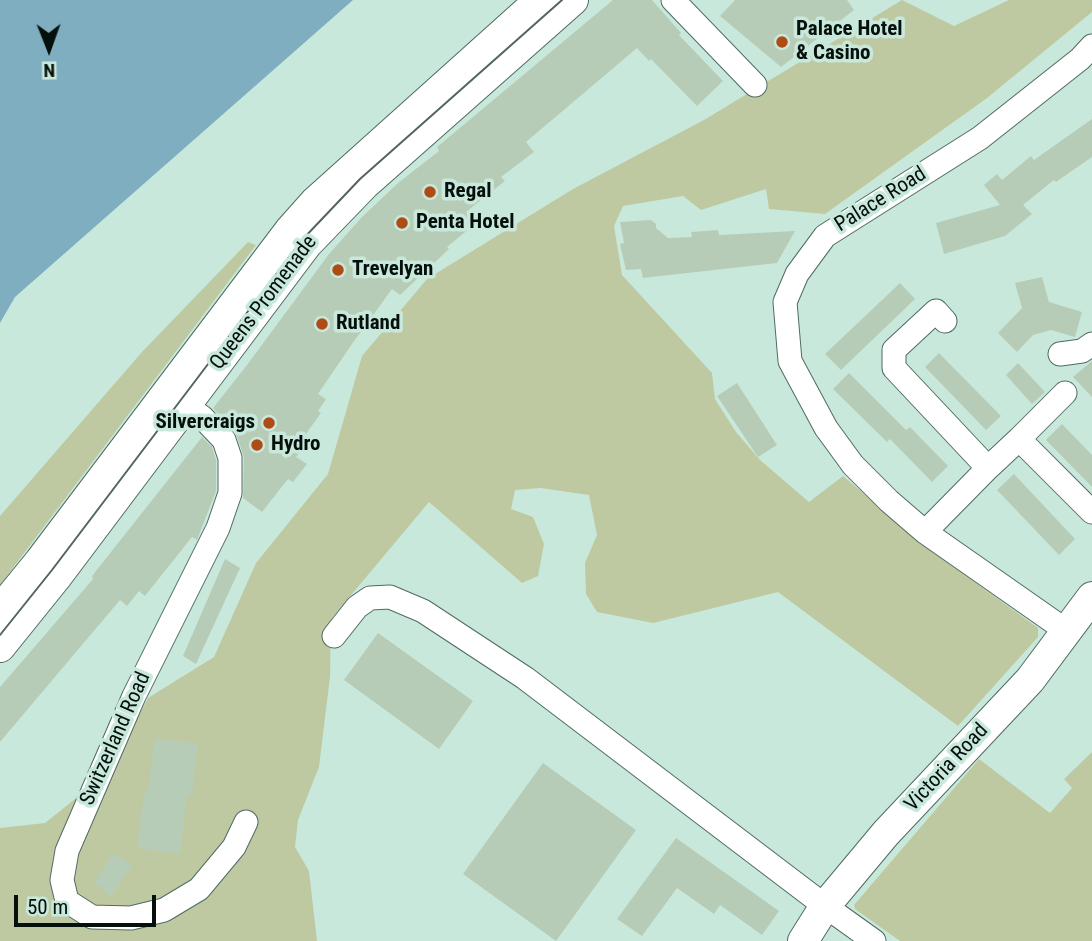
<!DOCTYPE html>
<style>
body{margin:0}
#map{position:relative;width:1092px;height:941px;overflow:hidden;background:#c9e8dc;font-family:"Roboto Condensed",sans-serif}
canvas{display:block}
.north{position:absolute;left:14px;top:14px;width:70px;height:70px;-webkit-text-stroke:5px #c9e8dc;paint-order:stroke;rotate:179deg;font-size:19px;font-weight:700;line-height:28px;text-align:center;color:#050f0c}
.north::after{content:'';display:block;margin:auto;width:24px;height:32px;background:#050f0c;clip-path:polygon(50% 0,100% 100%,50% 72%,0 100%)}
.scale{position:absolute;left:14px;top:895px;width:142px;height:32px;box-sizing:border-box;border:4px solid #050f0c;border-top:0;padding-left:9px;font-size:21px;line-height:24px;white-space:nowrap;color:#050f0c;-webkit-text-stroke:5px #c9e8dc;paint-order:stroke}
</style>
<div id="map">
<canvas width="1092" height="941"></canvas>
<div class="north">N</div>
<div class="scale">50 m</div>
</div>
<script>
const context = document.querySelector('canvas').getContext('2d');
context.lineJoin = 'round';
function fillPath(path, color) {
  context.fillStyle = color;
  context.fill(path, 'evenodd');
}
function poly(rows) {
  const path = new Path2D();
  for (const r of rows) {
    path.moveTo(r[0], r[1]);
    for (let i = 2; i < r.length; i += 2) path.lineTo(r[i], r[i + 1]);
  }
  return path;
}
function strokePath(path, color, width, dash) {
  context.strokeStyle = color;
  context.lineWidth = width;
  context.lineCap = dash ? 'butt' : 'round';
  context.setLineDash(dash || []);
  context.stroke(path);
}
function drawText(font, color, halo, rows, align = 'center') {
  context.font = font + ' "Roboto Condensed",sans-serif';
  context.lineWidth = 7;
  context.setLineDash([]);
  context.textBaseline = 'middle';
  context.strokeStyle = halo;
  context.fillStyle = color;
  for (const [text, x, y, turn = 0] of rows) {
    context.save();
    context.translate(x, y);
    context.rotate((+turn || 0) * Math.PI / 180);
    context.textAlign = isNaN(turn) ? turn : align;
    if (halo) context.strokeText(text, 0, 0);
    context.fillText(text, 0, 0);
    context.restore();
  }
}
fillPath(poly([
 [902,0,954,26,1009,0,1092,0,1092,12,987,98,825,214,769,209,766,189,701,210,683,196,623,206,614,226,622,275,712,373,715,399,736,432,760,460,809,502,843,476,929,549,1038,628,1038,637,958,726,778,592,653,623,597,612,586,594,585,563,597,535,589,495,541,488,515,490,511,509,533,517,544,544,538,576,522,583,429,502,331,619,330,677,319,767,298,820,295,847,309,871,317,941,0,941,0,828,45,823,110,771,148,698,214,657,256,563,328,474,362,356,427,279,573,189,704,120],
 [248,242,256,245,0,585,0,516,142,352],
 [1092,752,1092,941,900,941,855,909,854,905,979,759,1050,813,1072,788,1064,779]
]), '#bec9a1');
fillPath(poly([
 [0,0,353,0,15,297,0,323]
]), '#7eaebf');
fillPath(poly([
 [613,0,652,0,681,33,679,35,723,81,697,106,651,59,649,61,637,48,526,142,534,152,501,177,505,181,466,212,475,224,447,247,449,249,400,295,392,289,352,344,318,394,326,399,318,411,321,413,303,438,308,442,296,457,307,464,293,482,288,479,262,512,243,498,244,458,237,436,213,408,247,365,329,254,361,218,398,183,439,151,437,147],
 [735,0,847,0,854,10,781,67,720,16],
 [1092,119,1092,157,1056,182,1054,180,1023,205,1032,214,1005,236,944,254,936,223,1000,205,984,185,997,174,1002,180,1031,156,1034,160],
 [651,220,656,224,656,228,668,238,692,237,691,232,718,230,719,235,795,231,777,263,643,278,641,269,626,270,620,244,624,243,620,222],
 [1042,277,1049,302,1082,312,1075,337,1051,330,1033,335,1017,352,998,333,1022,308,1015,283],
 [900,283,915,299,841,370,825,354],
 [939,353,1001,416,986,430,925,367],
 [1092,361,1092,397,1073,377],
 [1018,363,1045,392,1032,404,1006,375],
 [849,373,906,430,910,427,948,466,932,482,890,439,887,442,833,389],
 [737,383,777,445,758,457,717,396],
 [1062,424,1092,455,1092,487,1046,440],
 [202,437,212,447,216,460,216,491,197,540,192,537,145,596,139,591,127,606,120,600,0,742,0,687,93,579,92,576],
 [1014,474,1075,539,1059,555,997,490],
 [225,559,240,568,196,664,183,656],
 [378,633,473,701,439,749,344,680],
 [155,738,198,744,192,796,187,796,180,854,137,848,145,789,148,790],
 [543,763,636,830,556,941,463,874],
 [676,838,779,911,762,935,720,905,714,914,677,888,642,936,617,919],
 [114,853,132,865,111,897,94,882]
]), '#b7ccb7');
const minor = poly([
 [673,0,755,85],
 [1060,354,1082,351,1092,344],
 [173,397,202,417,224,440,230,458,230,493,218,528,134,696,67,851,62,880,67,901,92,917,131,918,164,910,199,889,234,847,246,822],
 [1019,439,1065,393],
 [988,468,1019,439,1092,512],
 [925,532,988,468,894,368,894,350,936,311,945,321],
 [1068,632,925,532,889,501,853,465,826,428,790,361,785,302,797,274,825,236,980,138,1080,59,1092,46],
 [334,636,357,607,370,598,390,597,423,611,525,678,825,906,874,941]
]);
const major = poly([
 [0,610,40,561,290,230,315,202,540,0],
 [0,647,58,575,307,244,365,184,573,0],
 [803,941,825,906,886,833,1030,680,1092,597]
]);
strokePath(minor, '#4f6b61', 25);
strokePath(major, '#4f6b61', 32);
strokePath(minor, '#fff', 23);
strokePath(major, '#fff', 30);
strokePath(poly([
 [0,635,52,570,302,240,360,179,562,0]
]), '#53655f', 2);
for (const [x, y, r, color] of [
 [782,42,7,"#af4c16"],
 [430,192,7,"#af4c16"],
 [402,223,7,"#af4c16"],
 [338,270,7,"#af4c16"],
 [322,324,7,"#af4c16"],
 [269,423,7,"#af4c16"],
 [257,445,7,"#af4c16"]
]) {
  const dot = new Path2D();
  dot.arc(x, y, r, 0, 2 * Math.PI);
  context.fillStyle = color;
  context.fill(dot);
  strokePath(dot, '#c9e8dc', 2.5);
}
drawText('bold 21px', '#050f0c', '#c9e8dc', [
 ["Palace Hotel",796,30],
 ["& Casino",796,54],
 ["Regal",444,192],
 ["Penta Hotel",416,223],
 ["Trevelyan",352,270],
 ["Rutland",336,324],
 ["Silvercraigs",255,423,"right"],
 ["Hydro",271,445]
], 'left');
drawText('21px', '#050f0c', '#c9e8dc', [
 ["Palace Road",881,200,-32],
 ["Queens Promenade",264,303,-53],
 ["Switzerland Road",116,739,-66],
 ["Victoria Road",947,768,-47]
]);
</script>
